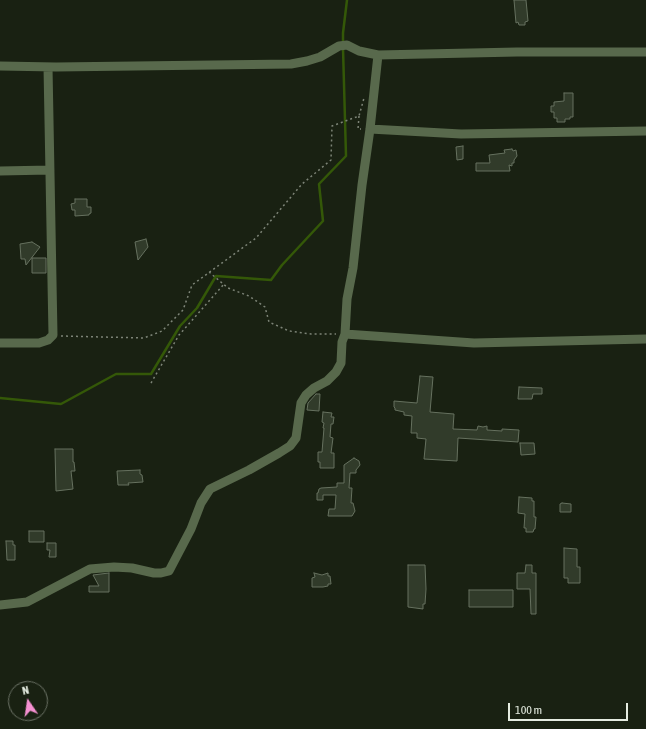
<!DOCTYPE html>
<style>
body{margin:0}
#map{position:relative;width:646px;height:729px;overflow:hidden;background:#192112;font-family:"Asap Condensed",sans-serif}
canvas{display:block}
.north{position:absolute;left:8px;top:681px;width:40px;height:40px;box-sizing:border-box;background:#192112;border:1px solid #6b7265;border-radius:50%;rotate:347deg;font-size:11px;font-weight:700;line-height:16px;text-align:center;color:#e5ece1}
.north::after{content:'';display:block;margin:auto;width:14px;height:18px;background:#f590d1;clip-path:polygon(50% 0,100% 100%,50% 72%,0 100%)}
.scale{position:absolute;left:508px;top:703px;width:120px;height:18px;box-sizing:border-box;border:2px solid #e5ece1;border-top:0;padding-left:5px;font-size:12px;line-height:14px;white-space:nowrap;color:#e5ece1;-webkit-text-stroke:3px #192112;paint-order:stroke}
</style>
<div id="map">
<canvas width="646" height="729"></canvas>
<div class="north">N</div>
<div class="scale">100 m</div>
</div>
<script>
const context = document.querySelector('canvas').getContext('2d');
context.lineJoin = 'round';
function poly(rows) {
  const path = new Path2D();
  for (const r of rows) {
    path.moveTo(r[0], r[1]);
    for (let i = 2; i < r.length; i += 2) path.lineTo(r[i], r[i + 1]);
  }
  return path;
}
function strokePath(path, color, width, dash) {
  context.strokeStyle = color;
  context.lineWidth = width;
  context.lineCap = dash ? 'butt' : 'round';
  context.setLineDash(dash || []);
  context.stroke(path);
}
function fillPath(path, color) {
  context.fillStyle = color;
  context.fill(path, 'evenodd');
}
strokePath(poly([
 [343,43,343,33,347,0],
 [0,398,61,404,116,374,151,374,180,326,197,308,216,276,271,280,282,265,323,221,319,184,346,156,343,48]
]), '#345808', 2.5);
const building = poly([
 [514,0,526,0,528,21,525,22,525,25,519,25,518,22,516,23,514,0],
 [564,93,573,93,573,117,570,117,570,119,565,119,565,122,557,122,557,118,554,118,554,112,551,112,551,106,554,106,554,102,564,101,564,93],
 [463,146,463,159,457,160,456,147,463,146],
 [512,149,513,151,516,150,517,156,514,160,514,163,512,163,512,166,509,165,510,171,476,171,476,163,490,163,489,155,505,153,504,150,512,149],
 [75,199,87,199,87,207,91,207,91,213,89,214,89,215,75,216,75,210,72,210,71,204,75,203,75,199],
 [146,239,148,247,138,260,135,242,146,239],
 [32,242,40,247,26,265,25,259,21,259,20,244,32,242],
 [32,258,46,258,46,273,32,273,32,258],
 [420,376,433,377,430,412,454,414,453,429,477,430,478,426,483,427,487,426,487,430,502,431,502,429,519,430,518,442,458,438,457,461,424,459,426,439,417,438,417,433,411,433,412,416,404,415,404,412,395,410,395,408,394,407,394,401,417,403,420,376],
 [519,387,542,388,542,394,533,394,532,399,518,399,519,387],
 [316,394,320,394,319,411,307,410,308,403,316,394],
 [323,412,332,413,331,417,334,417,333,424,331,424,330,437,333,438,331,453,334,453,334,468,320,468,320,462,318,462,318,452,322,452,324,428,323,428,324,423,322,422,323,412],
 [520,443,534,443,535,454,521,455,520,443],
 [55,449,73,449,73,462,74,462,75,471,71,471,73,489,56,491,55,449],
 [354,458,359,461,360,465,356,470,356,473,350,473,349,488,352,488,351,503,353,503,355,511,352,516,328,516,329,509,335,509,336,495,323,495,323,500,317,500,317,493,318,493,319,489,321,488,337,487,337,483,344,483,344,465,354,458],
 [140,470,140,474,142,475,143,482,128,483,129,485,118,485,117,471,140,470],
 [519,497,532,498,532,501,534,501,534,517,536,517,535,529,534,529,533,532,526,532,526,528,524,528,525,514,518,513,519,497],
 [562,503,571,504,571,512,560,512,560,504,562,503],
 [29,531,44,531,44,542,29,542,29,531],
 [6,541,13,541,13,545,15,545,15,560,7,560,6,541],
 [47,543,56,543,56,557,49,557,50,550,47,550,47,543],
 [564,548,577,549,577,567,580,567,580,583,568,583,568,578,564,578,564,548],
 [408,565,425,565,426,589,425,604,423,604,423,609,408,607,408,565],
 [526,565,532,565,532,573,536,573,536,614,531,614,530,589,517,589,517,573,525,573,526,565],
 [109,573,109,592,89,592,89,586,99,586,93,575,109,573],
 [314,573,322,575,328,573,328,576,330,576,331,584,328,584,328,586,323,587,312,587,312,578,315,577,314,573],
 [469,590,513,590,513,607,469,607,469,590]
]);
fillPath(building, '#313b2a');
strokePath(building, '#66715f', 1);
strokePath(poly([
 [359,116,358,129,361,129],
 [209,272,228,288,249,296,265,307,269,322,289,331,311,334,336,334],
 [61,336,144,338,162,331,183,310,192,285,256,238,302,184,331,160,332,126,359,116,364,98],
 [151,383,179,335,224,284]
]), '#7d8477', 1.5, [2, 3]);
strokePath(poly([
 [0,66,56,67,291,64,307,61,320,57,339,46,347,45,359,51,378,55,517,52,646,52],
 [370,129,461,134,646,131],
 [0,171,50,170],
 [345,334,474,343,646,339],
 [0,343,39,343,48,340,53,335,48,67],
 [0,605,27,602,90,569,114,567,132,568,154,573,161,573,169,571,191,529,201,503,210,489,249,470,279,453,290,446,296,438,301,403,306,395,314,388,327,381,336,372,341,363,342,342,345,334,347,299,353,268,362,185,370,129,378,55]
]), '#58694c', 9);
</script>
